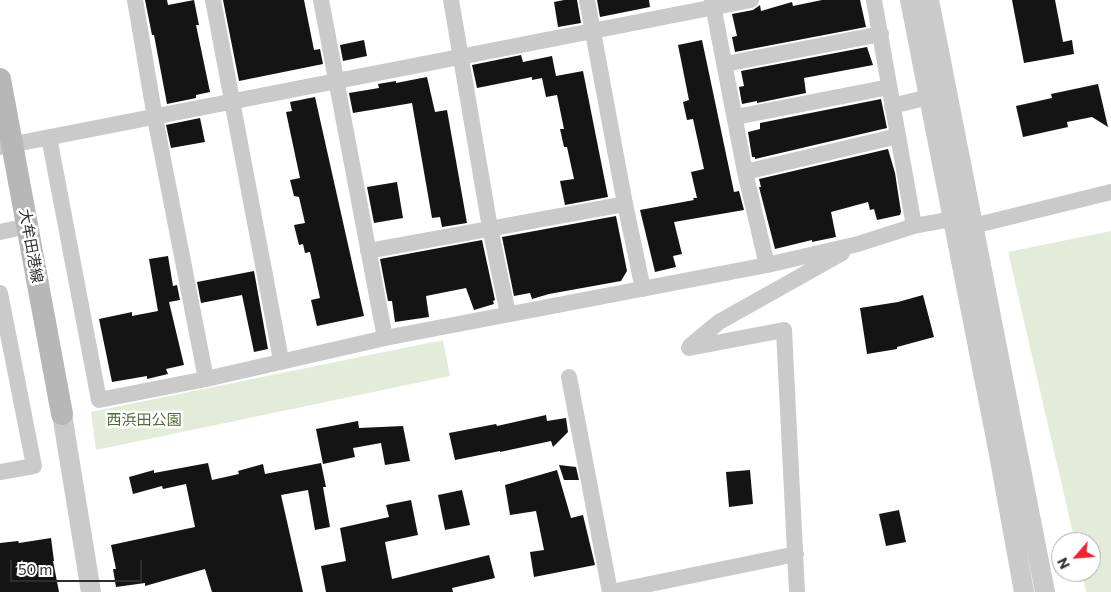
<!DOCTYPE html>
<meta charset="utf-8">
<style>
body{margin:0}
#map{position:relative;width:1111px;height:592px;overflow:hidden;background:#fff;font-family:Commissioner,sans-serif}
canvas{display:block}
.north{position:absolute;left:1051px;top:532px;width:50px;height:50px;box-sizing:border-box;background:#fff;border:1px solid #ababab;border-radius:50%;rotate:243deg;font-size:14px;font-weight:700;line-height:20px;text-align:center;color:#2d2d2d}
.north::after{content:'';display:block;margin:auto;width:18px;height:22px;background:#f4202e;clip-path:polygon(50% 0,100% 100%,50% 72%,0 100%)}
.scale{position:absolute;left:10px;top:560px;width:132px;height:22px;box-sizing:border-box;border:2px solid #2d2d2d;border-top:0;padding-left:6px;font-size:15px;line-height:18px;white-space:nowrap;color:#2d2d2d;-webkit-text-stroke:4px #fff;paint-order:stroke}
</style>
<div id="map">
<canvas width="1111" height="592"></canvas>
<div class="north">N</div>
<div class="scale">50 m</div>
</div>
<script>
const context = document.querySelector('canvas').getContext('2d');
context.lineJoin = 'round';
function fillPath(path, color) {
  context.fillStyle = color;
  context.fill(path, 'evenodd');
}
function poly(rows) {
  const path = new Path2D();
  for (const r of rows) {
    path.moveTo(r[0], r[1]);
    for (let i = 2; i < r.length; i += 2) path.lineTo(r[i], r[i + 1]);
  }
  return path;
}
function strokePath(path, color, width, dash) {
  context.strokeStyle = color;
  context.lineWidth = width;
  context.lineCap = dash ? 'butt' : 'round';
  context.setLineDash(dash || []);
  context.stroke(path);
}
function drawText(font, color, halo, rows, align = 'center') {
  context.font = font + ' Commissioner,"Noto Sans JP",sans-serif';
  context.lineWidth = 5;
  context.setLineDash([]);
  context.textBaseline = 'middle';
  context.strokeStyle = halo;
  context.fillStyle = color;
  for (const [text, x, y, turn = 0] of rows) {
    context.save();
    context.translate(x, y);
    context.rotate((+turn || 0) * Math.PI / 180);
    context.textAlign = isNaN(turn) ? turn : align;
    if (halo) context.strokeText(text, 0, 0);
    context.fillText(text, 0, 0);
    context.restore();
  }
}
fillPath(poly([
 [1111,231,1111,592,1086,592,1082,572,1091,572,1091,542,1075,542,1008,252],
 [443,340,450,376,96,450,91,412]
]), '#e3ecd9');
fillPath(poly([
 [145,0,167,0,168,5,194,0,199,25,196,25,210,92,196,95,196,98,167,104,154,35,152,35],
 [223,0,304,0,314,50,320,49,323,64,239,81],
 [564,0,577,0,581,23,558,27,554,2],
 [597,0,649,0,650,7,600,17],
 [822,0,860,0,866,27,735,52,732,37,737,36,732,14,753,10,760,5,761,11,792,2,793,6],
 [1012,0,1055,0,1063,42,1072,40,1074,54,1024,63],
 [364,40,367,56,343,61,340,45],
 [702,40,734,192,739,191,744,210,674,222,682,254,673,256,676,267,655,272,640,210,694,200,693,198,697,198,691,172,704,169,693,119,687,120,683,102,689,100,678,45],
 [867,47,873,65,804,78,806,93,757,103,757,101,742,104,739,87,744,86,741,71],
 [521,55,523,62,552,56,556,76,583,71,608,197,565,205,560,181,574,179,567,147,564,147,560,129,564,129,557,95,546,97,542,78,532,80,532,77,477,88,472,65],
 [427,77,435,112,447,110,467,223,442,227,440,217,432,218,412,103,353,113,349,93,379,88,378,84,396,81,396,83],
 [1098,84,1108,127,1092,117,1067,122,1068,127,1023,137,1016,106,1052,98,1051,94],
 [315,97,364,316,317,326,311,300,320,298,310,252,305,253,303,244,299,245,294,225,305,223,299,197,294,196,290,180,300,178,286,112,292,111,290,102],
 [881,99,887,128,755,159,755,157,752,157,748,132,760,129,760,123],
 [200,118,205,142,171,148,166,125],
 [888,149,895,173,901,212,900,215,877,220,874,209,870,210,868,202,831,212,836,237,812,242,812,240,775,249,759,187,761,187,759,179],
 [397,182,403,218,374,223,367,187],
 [616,216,627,271,621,281,549,294,532,299,530,293,514,296,502,237],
 [482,240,495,300,493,301,494,304,474,310,466,288,426,296,429,317,395,322,392,301,388,301,380,259],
 [168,256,173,286,177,285,180,300,169,302,184,365,166,369,168,374,147,379,147,376,112,382,99,319,132,312,132,316,158,311,149,259],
 [254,271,268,349,254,352,242,295,201,303,197,282],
 [923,295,934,337,897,347,897,349,867,354,860,308,898,302],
 [546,415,547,421,566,418,568,432,553,447,551,441,500,452,500,451,455,460,449,433,496,424,497,426],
 [358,421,359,428,403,426,410,461,385,465,381,443,353,448,355,457,323,464,316,429],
 [208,463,212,480,239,474,238,471,263,464,265,474,321,463,326,487,323,487,330,527,315,530,308,490,281,495,303,592,212,592,205,569,145,586,145,583,116,587,113,569,116,569,111,545,195,527,186,484,163,489,162,486,133,494,129,477,154,470,154,473],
 [559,465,576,467,579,480,564,480],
 [557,470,571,518,583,515,595,565,534,577,530,552,544,550,536,511,510,515,505,485],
 [750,470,753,504,729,507,726,472],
 [462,490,470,525,445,530,438,495],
 [411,500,418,535,385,542,392,579,489,555,495,578,452,588,453,592,326,592,321,566,346,561,340,528,389,517,386,505],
 [899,510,906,542,886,546,879,514],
 [51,538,54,561,53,561,59,592,0,592,0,543,18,541,19,543]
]), '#141414');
strokePath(poly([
 [135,0,155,118,206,379],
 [213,0,281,360],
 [321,0,385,338],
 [451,0,490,228,508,314],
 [587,0,625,204,643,289],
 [712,0,745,172,767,265],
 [874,0,914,226],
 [725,64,881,34],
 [892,106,941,94],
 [736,117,889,87],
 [49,137,99,400,206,379,385,338,767,265,858,244,914,226,952,219,973,226,1111,192],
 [0,147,751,0],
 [745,172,898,136],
 [0,232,28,226],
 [368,251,625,204],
 [0,293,34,466,0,472],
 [690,346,719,322,842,253],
 [689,348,784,330,797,592],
 [569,377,610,592],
 [611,592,796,554]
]), '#cacaca', 16);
strokePath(poly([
 [910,0,998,449,1024,592],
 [929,0,1045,592],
 [62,414,91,592]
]), '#cacaca', 20);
strokePath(poly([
 [0,79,62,414]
]), '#b7b7b7', 22);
drawText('15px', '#2d2d2d', '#fff', [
 ["大牟田港線",31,246,80]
]);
drawText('15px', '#506c37', '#fff', [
 ["西浜田公園",144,420]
]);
</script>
